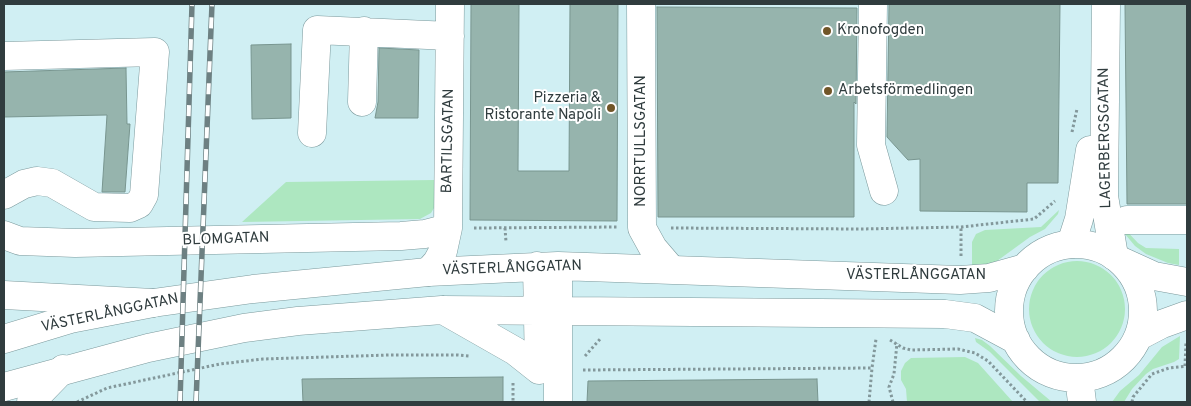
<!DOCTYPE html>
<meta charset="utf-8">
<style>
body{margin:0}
#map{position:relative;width:1191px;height:406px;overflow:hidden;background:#d0eff3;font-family:Overpass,sans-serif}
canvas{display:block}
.frame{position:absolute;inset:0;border:5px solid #303c3e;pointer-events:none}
</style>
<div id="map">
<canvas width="1191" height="406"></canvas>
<div class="frame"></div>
</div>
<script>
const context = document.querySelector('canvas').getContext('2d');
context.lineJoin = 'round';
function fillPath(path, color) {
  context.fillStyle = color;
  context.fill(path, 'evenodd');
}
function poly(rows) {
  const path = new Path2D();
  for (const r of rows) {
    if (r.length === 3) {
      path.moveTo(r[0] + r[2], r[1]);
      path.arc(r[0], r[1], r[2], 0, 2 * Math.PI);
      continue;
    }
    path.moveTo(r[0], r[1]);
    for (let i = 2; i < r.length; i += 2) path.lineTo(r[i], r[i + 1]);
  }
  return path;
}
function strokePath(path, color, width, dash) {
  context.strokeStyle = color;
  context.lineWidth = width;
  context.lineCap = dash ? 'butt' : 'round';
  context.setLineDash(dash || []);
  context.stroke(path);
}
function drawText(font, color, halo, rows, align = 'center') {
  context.font = font + ' Overpass,sans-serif';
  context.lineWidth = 4;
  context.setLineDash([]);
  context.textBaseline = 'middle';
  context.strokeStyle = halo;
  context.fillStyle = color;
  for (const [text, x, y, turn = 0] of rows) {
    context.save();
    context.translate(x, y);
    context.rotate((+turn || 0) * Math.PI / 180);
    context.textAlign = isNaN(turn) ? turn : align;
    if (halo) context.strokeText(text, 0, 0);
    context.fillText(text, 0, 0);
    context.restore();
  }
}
fillPath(poly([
 [434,180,434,208,431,213,420,219,242,222,286,182],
 [1059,210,1058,214,1045,229,1030,237,997,261,988,265,972,268,972,242,976,234,985,230,1041,227],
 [1121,225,1138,243,1146,248,1179,249,1179,265,1168,263,1146,254,1135,246,1125,234],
 [1077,309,48],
 [1180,336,1179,359,1174,362,1153,369,1146,374,1132,389,1124,402,1112,402,1120,391,1139,375,1162,347],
 [975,338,982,340,990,346,1021,376,1052,402,1040,402,990,352,976,342],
 [965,357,978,363,1013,402,907,402,906,389,901,380,901,371,905,363,911,358]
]), '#ade7c0');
const building = poly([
 [471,4,519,4,518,171,569,171,570,4,618,4,617,221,470,220,471,4],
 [889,4,1060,4,1058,183,1027,183,1027,212,920,211,920,159,908,160,887,137,889,4],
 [1125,4,1187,4,1187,204,1127,204,1125,4],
 [657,7,857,8,856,104,854,102,854,217,658,217,657,7],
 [291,44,291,118,252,119,251,45,291,44],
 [379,48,419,50,418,118,375,118,378,102,379,48],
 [126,68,127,124,130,124,125,192,102,192,107,115,4,117,4,72,126,68],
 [503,377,503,402,303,402,302,379,503,377],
 [817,379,818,402,587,402,588,381,817,379]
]);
fillPath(building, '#96b4ad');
strokePath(building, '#78958f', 1);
const minor = poly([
 [641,4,642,228,653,248,671,269],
 [873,4,871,145,884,191],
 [1106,4,1104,196,1114,256],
 [4,56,155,52,144,195,139,204,130,208,94,207,52,183,37,181,24,184,4,195],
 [362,102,364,31],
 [312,133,317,30,450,36],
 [1127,220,1187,220],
 [4,235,20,241,75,243,401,236,425,234,448,228],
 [1071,244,1079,219,1090,150],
 [428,272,437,262,443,251,448,228,450,4]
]);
const major = poly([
 [1076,311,67],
 [1121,261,1154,276,1187,282],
 [537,266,539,370],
 [443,310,515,351,539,370],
 [1139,336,1162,324,1187,315],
 [4,339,70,319,153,303,253,289,428,272,558,266,960,280,989,278,1025,268],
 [1079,378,1082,402],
 [4,387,148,348,244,328,298,321,442,310,945,314,975,318,1016,340],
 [558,402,558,266]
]);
const highway = poly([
 [4,295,153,303],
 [31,402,63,369]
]);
strokePath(minor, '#7b999c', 29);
strokePath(major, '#7b999c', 29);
strokePath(highway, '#7b999c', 29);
strokePath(poly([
 [1072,132,1077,109],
 [474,228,618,227],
 [505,228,506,242],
 [671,228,860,229,961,227,1034,219,1055,201],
 [961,256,961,227],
 [890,340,903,348,911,350,958,349,975,353,988,361,1027,402],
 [585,356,601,338],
 [1185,366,1186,342],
 [583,370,872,368,876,339],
 [513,383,513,402],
 [77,402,107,388,220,364,263,359,389,355,458,355,469,356],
 [869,402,872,368],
 [893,402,889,387,894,374,897,343],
 [1132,402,1133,397,1152,374,1169,368,1187,366]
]), '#83989b', 3, [2.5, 2.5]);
strokePath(minor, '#fff', 28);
strokePath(major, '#fff', 28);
strokePath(highway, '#fff', 28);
const rail = poly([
 [180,402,192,4],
 [196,402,212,4]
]);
strokePath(rail, '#6d8082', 5.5);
strokePath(rail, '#fff', 4, [11]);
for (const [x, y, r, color] of [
 [827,31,5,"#715628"],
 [828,91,5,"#715628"],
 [611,108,5,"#715628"]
]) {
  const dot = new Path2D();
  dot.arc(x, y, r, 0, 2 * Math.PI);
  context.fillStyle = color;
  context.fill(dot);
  strokePath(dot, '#fff', 2);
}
drawText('15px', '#303c3e', '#fff', [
 ["Kronofogden",837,31],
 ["Arbetsförmedlingen",838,91],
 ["Pizzeria &",601,99,"right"],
 ["Ristorante Napoli",601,116,"right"]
], 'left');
drawText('15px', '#303c3e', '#fff', [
 ["LAGERBERGSGATAN",1106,138,-91],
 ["BARTILSGATAN",449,141,-89],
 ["NORRTULLSGATAN",642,141,-90],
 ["BLOMGATAN",226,240,-2],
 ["VÄSTERLÅNGGATAN",512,269,-2],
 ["VÄSTERLÅNGGATAN",916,276],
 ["VÄSTERLÅNGGATAN",110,314,-12]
]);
</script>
